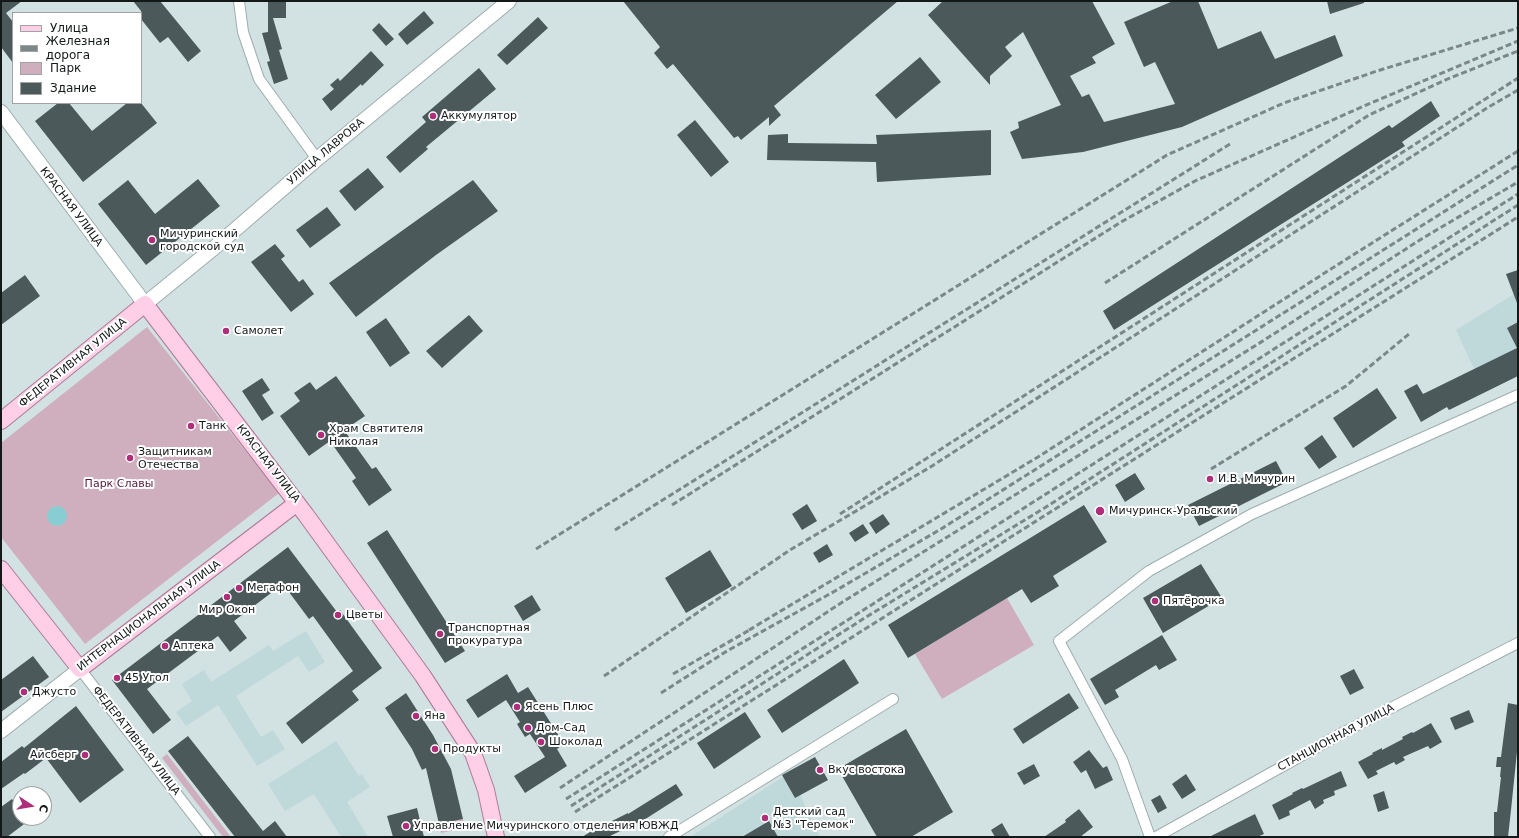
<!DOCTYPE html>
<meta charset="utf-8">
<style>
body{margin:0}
#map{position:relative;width:1519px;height:838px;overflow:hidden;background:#d2e2e3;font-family:"DejaVu Sans",sans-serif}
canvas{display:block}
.frame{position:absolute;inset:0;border:2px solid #131819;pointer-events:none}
.legend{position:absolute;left:12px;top:12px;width:130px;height:92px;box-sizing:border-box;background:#fff;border:1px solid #a1a3a3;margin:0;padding:5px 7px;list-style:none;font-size:12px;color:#131819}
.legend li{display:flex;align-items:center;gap:8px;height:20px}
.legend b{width:20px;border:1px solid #a1a3a3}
.north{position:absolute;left:12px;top:786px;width:40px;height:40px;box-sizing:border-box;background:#fff;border:1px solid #a1a3a3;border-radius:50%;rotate:102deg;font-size:11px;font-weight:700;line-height:16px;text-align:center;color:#131819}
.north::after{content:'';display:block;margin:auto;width:14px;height:18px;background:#af2e79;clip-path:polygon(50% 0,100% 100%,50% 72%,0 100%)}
</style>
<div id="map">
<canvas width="1519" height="838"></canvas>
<div class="frame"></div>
<ul class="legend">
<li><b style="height:5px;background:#fecfe6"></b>Улица</li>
<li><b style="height:5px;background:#7c8788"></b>Железная дорога</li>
<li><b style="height:11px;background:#cfafbd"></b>Парк</li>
<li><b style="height:11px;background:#4b595a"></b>Здание</li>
</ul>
<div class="north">С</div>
</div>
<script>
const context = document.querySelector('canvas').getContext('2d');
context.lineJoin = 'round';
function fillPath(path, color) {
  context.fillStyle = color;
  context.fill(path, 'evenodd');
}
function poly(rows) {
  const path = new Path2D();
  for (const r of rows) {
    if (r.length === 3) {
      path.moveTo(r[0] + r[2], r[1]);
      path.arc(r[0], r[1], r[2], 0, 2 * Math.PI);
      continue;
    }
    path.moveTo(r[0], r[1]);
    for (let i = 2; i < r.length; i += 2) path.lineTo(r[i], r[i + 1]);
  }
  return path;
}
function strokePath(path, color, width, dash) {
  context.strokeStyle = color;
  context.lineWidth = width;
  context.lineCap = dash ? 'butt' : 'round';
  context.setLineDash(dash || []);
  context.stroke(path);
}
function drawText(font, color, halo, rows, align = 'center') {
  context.font = font + ' "DejaVu Sans",sans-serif';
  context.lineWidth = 4;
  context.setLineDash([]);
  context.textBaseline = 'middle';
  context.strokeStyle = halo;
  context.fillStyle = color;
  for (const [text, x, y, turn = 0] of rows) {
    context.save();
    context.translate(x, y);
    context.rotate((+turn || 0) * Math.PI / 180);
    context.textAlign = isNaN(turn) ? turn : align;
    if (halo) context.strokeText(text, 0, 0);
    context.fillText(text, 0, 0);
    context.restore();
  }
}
fillPath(poly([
 [1518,270,1518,376,1449,410,1438,387,1474,369,1456,330,1514,294,1506,274],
 [306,631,325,662,309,672,298,656,236,696,261,737,273,730,285,749,257,766,218,705,186,726,176,712,192,701,182,684,204,670,211,682,269,645,273,651],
 [336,741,359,776,362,774,370,787,347,802,368,837,341,837,314,794,285,811,268,784],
 [783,777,795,798,800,795,820,837,690,837]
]), '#bfd8da');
fillPath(poly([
 [147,327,279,493,85,644,1,537,1,443],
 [1007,598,1034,645,942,699,915,654],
 [167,754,231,837,223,837,162,758],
 [463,819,465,828,441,833,439,824]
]), '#cfafbd');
fillPath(poly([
 [57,516,10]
]), '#87cdd1');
fillPath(poly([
 [1,1,22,1,6,13,13,22,13,63,1,47],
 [133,1,160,1,201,51,188,62,168,37,160,43,141,19,141,11],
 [623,1,898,1,774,106,781,115,769,126,769,117,741,140,738,136,734,138,673,64,667,69,654,53,660,47],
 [943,1,1092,1,1115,44,1092,57,1096,63,1070,76,1082,97,1089,94,1104,122,1175,104,1155,62,1144,67,1124,22,1173,1,1198,1,1218,49,1261,31,1275,59,1335,35,1343,56,1182,127,1083,152,1022,159,1010,132,1019,128,1018,122,1061,105,1023,32,1005,47,1012,56,990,76,990,85,928,15],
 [1327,1,1364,1,1364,3,1330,14],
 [268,2,286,2,286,18,273,18,282,49,279,50,288,79,274,84,267,62,270,61,262,33,268,32],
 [424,11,434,23,407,45,398,34],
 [538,17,548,28,507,65,497,55],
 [379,23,394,39,386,46,372,30],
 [371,51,384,65,362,86,361,84,331,111,322,99,334,89,330,85,338,78,340,81],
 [920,57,941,82,896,119,875,95],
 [479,68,496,89,426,147,428,149,400,173,386,157,426,122,422,117],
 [1431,101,1440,116,1402,142,1405,146,1114,330,1103,311,1389,125,1392,128],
 [58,103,69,103,92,131,127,103,141,103,157,123,83,182,35,121],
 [695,120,729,162,711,177,677,135],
 [991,130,991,175,877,182,876,162,767,160,768,135,788,134,788,143,877,144,876,135],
 [368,168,384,187,355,211,339,191],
 [198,179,220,206,146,265,98,204,128,180,155,214],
 [473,180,498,211,436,255,356,317,329,283],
 [327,207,341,225,310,248,296,230],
 [275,244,285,256,281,259,299,282,303,279,314,294,291,312,251,262],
 [1518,270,1518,303,1517,303,1506,274],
 [25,275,40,296,1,325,1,293],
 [469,315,483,331,442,368,426,351],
 [386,318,410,353,390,367,366,332],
 [1518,322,1518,376,1449,410,1447,407,1421,422,1404,391,1417,384,1423,394,1517,348,1507,328],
 [336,376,365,416,344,430,372,469,376,467,392,490,369,506,352,481,356,478,330,441,309,456,280,416,300,401,294,393,310,382,316,390],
 [262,378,270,390,262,395,274,413,262,421,242,391],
 [1377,388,1397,418,1353,448,1333,418],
 [1322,435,1337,457,1319,469,1304,448],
 [1276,461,1287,482,1199,526,1188,505],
 [1135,473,1145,489,1125,502,1115,485],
 [807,504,817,521,802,530,792,514],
 [1084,505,1107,542,1053,576,1059,586,1031,603,1022,589,908,658,888,625],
 [883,514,890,524,876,534,869,523],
 [863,524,869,533,855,542,849,533],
 [387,530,465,651,445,663,367,543],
 [827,544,833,555,819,563,813,553],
 [288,547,337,612,340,610,382,668,352,691,359,700,302,744,286,723,353,671,313,616,309,619,283,584,234,621,247,638,230,652,218,636,147,689,171,720,153,734,112,680],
 [710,550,732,586,686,613,665,578],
 [1201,564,1222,598,1163,633,1143,598],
 [532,595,541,610,523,621,514,606],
 [1162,635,1177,660,1159,670,1156,665,1115,690,1119,697,1105,705,1090,679],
 [33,656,49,677,1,712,1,680],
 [844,659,859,683,782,733,767,710],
 [1354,669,1364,688,1350,695,1340,676],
 [507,674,518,693,528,687,564,744,557,749,567,766,525,793,514,776,545,757,530,734,525,737,517,724,520,722,506,700,478,718,466,700],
 [406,693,433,735,451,769,463,819,439,824,426,768,422,770,412,749,385,708],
 [1069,693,1079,708,1023,744,1013,729],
 [1508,703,1518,705,1518,742,1511,810,1508,837,1494,837,1494,812,1497,812,1501,777,1500,777,1501,767,1496,767,1497,757,1501,757],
 [76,706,124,770,80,803,46,758,25,774,24,773,1,789,1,762,22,746,24,748],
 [1469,710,1474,722,1455,730,1450,718],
 [745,712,761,737,714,769,697,743],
 [1431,723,1442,742,1430,749,1428,746,1403,757,1405,760,1396,765,1394,762,1376,771,1378,774,1368,779,1358,762,1373,754,1372,753,1382,748,1382,750,1403,739,1402,737,1412,732,1413,733],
 [906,729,953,812,911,837,877,837,838,769],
 [188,736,263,831,275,821,287,837,235,837,168,751],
 [1089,750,1103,768,1107,766,1113,780,1095,789,1086,770,1081,773,1073,762],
 [815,757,828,780,795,798,782,775],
 [1034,764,1040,776,1024,785,1017,773],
 [1341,771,1347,786,1334,791,1335,795,1323,800,1324,803,1315,809,1310,800,1289,811,1290,815,1279,820,1272,805,1293,794,1292,793,1302,788,1303,789],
 [1186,774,1196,790,1182,799,1172,784],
 [676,784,683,795,647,818,608,837,582,837,603,824,604,825,628,813,628,814],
 [1384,791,1389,808,1378,812,1373,795],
 [1160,795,1167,808,1158,813,1151,800],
 [12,799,20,810,20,818,32,818,7,837,1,837,1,807],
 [417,808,424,837,393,837,387,816],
 [1079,809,1093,827,1080,837,1044,837,1066,822,1065,820],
 [1255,814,1264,834,1257,837,1209,837],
 [769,821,778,837,742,837],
 [1002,823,1010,837,995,837,991,830]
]), '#4b595a');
const street = poly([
 [239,1,243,32,259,79,317,159],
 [80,669,210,837],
 [669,837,893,699],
 [1150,837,1122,759,1059,641,1149,571,1252,514,1518,395],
 [1156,837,1344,732,1518,643]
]);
const secondary = poly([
 [1,112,145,304,215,247,317,159,509,1],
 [1,731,80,669]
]);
const primary = poly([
 [1,421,145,304,306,515,423,676,473,753,486,790,496,837],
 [1,569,80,669,297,503]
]);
strokePath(street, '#9eadae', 12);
strokePath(secondary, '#9eadae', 16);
strokePath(primary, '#ac7a93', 18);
strokePath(street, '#fff', 10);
strokePath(secondary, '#fff', 14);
strokePath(primary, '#fecfe6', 16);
strokePath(poly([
 [1105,283,1369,115,1450,78,1518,51],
 [1211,469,1346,386,1409,334],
 [672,505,1121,222,1195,181,1364,106,1518,41],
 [840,514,1518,78],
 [615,530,1230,144],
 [536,549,1167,155,1284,103,1377,71,1518,28],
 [749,630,1038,457,1334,267,1518,151],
 [673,674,753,628],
 [604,676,790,550,932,466,1487,108,1518,90],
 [661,693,727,651,835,591,941,529,1518,165],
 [560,788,841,603,1258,344,1423,238,1518,182],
 [566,799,1518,194],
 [571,806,863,619,1046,507,1518,205],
 [575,812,1518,217]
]), '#7c8788', 3, [6, 3]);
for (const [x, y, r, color] of [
 [433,116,4,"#af2e79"],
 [152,240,4,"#af2e79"],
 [226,331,4,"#af2e79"],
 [191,426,4,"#af2e79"],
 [321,435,4,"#af2e79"],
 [130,458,4,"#af2e79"],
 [1210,479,4,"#af2e79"],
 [1100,511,5,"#af2e79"],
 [239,588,4,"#af2e79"],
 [227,597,4,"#af2e79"],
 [1155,601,4,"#af2e79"],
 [338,615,4,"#af2e79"],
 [440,634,4,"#af2e79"],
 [165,646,4,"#af2e79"],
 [117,678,4,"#af2e79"],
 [24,692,4,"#af2e79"],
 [517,707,4,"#af2e79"],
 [416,716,4,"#af2e79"],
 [528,728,4,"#af2e79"],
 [541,742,4,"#af2e79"],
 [435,749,4,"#af2e79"],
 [85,755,4,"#af2e79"],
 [820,770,4,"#af2e79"],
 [765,818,4,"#af2e79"],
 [406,826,4,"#af2e79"]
]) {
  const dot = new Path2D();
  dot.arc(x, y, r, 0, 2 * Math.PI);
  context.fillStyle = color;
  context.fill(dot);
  strokePath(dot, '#fff', 1.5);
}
drawText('11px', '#131819', '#fff', [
 ["Аккумулятор",441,116],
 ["Мичуринский",160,234],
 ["городской суд",160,247],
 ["Самолет",234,331],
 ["Танк",199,426],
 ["Храм Святителя",329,429],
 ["Николая",329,442],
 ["Защитникам",138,452],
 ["Отечества",138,465],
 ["И.В. Мичурин",1218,479],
 ["Мичуринск-Уральский",1109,511],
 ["Мегафон",247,588],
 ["Пятёрочка",1163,601],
 ["Мир Окон",227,610,"center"],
 ["Цветы",346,615],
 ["Транспортная",448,628],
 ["прокуратура",448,641],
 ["Аптека",173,646],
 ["45 Угол",125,678],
 ["Джусто",32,692],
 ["Ясень Плюс",525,707],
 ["Яна",424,716],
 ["Дом-Сад",536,728],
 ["Шоколад",549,742],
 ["Продукты",443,749],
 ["Айсберг",77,755,"right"],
 ["Вкус востока",828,770],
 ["Детский сад",773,812],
 ["№3 \"Теремок\"",773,825],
 ["Управление Мичуринского отделения ЮВЖД",414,826]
], 'left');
drawText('11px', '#131819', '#fff', [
 ["УЛИЦА ЛАВРОВА",326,152,-40],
 ["КРАСНАЯ УЛИЦА",71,207,53],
 ["ФЕДЕРАТИВНАЯ УЛИЦА",73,363,-39],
 ["КРАСНАЯ УЛИЦА",268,464,52],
 ["ИНТЕРНАЦИОНАЛЬНАЯ УЛИЦА",149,616,-37],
 ["СТАНЦИОННАЯ УЛИЦА",1336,738,-28],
 ["ФЕДЕРАТИВНАЯ УЛИЦА",136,741,52]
]);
drawText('11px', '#56183b', '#fff', [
 ["Парк Славы",119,484]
]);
</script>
